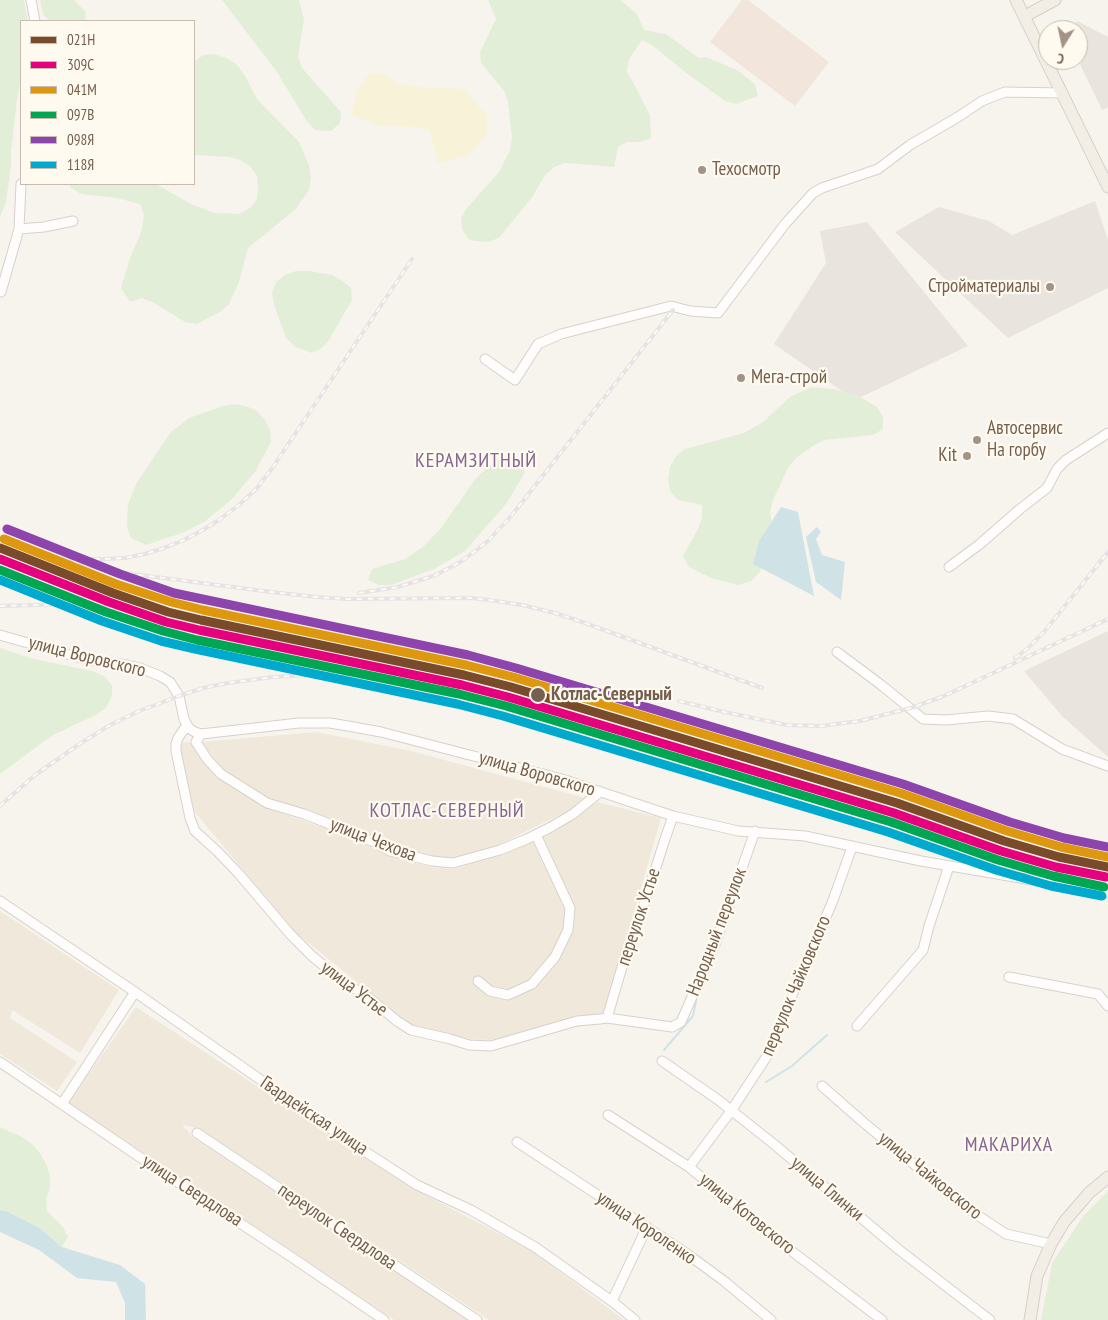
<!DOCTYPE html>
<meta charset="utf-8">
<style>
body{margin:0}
#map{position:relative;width:1108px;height:1320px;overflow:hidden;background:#f7f4ed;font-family:"PT Sans Narrow",sans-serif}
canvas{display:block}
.legend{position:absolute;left:20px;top:20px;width:175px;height:165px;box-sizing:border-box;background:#fefaf0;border:1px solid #c7bcaf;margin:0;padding:6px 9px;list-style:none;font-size:15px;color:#755f4e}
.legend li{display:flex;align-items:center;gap:10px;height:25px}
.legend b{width:25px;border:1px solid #c7bcaf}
.north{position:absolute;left:1038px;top:20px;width:50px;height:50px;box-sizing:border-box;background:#fefaf0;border:1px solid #c7bcaf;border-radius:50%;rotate:190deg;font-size:14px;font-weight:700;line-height:20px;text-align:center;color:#755f4e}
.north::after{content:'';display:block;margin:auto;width:18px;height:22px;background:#a29386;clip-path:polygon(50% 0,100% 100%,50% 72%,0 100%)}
</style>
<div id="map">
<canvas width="1108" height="1320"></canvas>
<ul class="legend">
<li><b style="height:6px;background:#7a4b2a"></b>021Н</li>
<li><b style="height:6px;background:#e5007d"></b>309С</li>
<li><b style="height:6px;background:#dd9810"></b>041М</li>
<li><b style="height:6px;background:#00a651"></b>097В</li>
<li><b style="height:6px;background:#8e44ad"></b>098Я</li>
<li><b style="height:6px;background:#00a9ce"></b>118Я</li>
</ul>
<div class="north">С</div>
</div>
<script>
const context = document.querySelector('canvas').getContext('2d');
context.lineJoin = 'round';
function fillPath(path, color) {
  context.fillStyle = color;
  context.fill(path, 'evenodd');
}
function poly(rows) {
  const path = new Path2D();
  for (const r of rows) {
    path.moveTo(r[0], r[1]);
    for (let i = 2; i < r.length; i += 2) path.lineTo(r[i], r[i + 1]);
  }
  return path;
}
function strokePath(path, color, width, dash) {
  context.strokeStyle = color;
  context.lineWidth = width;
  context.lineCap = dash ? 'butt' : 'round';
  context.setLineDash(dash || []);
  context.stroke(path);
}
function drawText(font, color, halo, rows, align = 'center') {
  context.font = font + ' "PT Sans Narrow",sans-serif';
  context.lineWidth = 4.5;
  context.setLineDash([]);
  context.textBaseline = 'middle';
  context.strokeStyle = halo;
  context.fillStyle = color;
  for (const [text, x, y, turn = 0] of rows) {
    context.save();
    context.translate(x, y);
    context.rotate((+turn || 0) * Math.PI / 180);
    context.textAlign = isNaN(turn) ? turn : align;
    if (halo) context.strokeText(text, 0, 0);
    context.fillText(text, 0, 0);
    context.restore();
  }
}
fillPath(poly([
 [316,732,411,751,585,798,570,810,498,845,453,858,433,856,392,846,352,827,269,798,224,770,201,742],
 [190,742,217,778,264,807,348,836,389,856,431,867,454,869,502,855,554,832,597,802,661,818,605,1016,490,1040,470,1039,413,1025,400,1017,294,931,194,811,179,743],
 [0,911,119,990,80,1053,12,1010,10,1018,77,1062,57,1091,0,1054],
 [136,1007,414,1189,532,1251,624,1320,489,1320,199,1128,182,1125,194,1138,469,1320,394,1320,294,1252,68,1103]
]), '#f0e8db');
fillPath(poly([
 [742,0,748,0,829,62,795,106,710,42]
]), '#f1e5dc');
fillPath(poly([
 [1077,21,1108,37,1108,107,1102,110,1078,60,1078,30,1072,30],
 [1095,201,1108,240,1108,288,1008,338,895,232,939,207,989,221,1012,235],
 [867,222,968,346,855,400,774,344,826,263,820,231],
 [1108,631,1108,757,1062,716,1024,671]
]), '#eae4de');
fillPath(poly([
 [0,0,24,0,28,21,21,21,21,79,17,99,11,152,11,166,6,202,0,217],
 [40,0,74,0,85,11,86,21,49,21,43,14],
 [222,0,299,0,304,19,298,57,302,68,341,112,340,123,331,131,315,130,306,120,277,72],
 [488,0,620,0,637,14,644,30,666,34,699,58,706,57,737,70,755,84,758,96,736,104,725,101,685,72,652,45,642,40,629,59,627,71,650,115,651,138,640,142,627,142,618,147,614,167,565,163,554,167,545,175,533,196,499,238,488,242,475,241,468,239,462,229,461,218,467,208,499,172,510,150,512,138,508,102,504,91,481,63,480,52,496,19],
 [214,54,226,58,236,64,244,74,257,99,299,142,309,165,311,178,309,190,296,209,248,248,239,282,229,304,220,312,197,324,185,322,154,303,142,298,130,302,121,288,131,255,141,233,144,215,140,204,117,198,81,194,71,188,69,184,156,184,191,204,215,213,239,214,250,208,257,199,258,188,257,176,250,166,240,160,229,157,194,155,194,62,203,55],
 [296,271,309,271,332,275,343,281,351,288,352,300,329,340,322,348,312,353,296,347,286,338,274,305,272,293,276,282,285,275],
 [811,387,834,389,857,395,877,407,883,417,883,429,873,435,824,440,813,446,796,458,788,468,773,500,770,512,774,535,773,547,759,573,751,581,738,585,711,578,689,567,683,556,698,529,702,517,702,505,678,500,670,491,668,479,670,467,676,456,685,449,744,433,763,422,790,397],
 [235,404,246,406,257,411,265,420,270,430,271,442,255,472,231,500,204,522,182,533,146,545,131,538,127,527,128,504,137,482,171,432,189,418,223,406],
 [516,456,525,463,524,474,506,504,465,551,434,569,391,585,379,585,368,580,372,569,405,559,424,546,441,528,476,478,494,462,504,457],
 [0,648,34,659,92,671,104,676,112,685,112,696,106,708,96,715,53,735,0,774],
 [0,1127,22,1137,32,1144,40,1153,46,1164,50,1175,50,1188,46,1199,47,1211,63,1227,68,1237,62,1247,38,1227,6,1211,0,1210],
 [1108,1191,1108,1320,1041,1320,1052,1263,1084,1215]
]), '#e3eed9');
fillPath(poly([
 [383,73,400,84,423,87,465,89,471,98,487,115,487,134,470,154,438,164,430,131,423,128,378,125,351,115,357,89,369,74]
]), '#f8f3d8');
fillPath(poly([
 [781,507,798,512,814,596,753,564,759,541],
 [817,527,821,532,816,539,822,555,845,562,841,600,816,582,806,537],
 [0,1210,6,1211,38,1227,62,1247,120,1265,145,1284,146,1320,125,1320,125,1303,116,1282,77,1278,39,1250,0,1232]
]), '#cfe3e7');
strokePath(poly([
 [664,1050,693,1016,697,996],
 [766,1082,792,1066,827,1035]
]), '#cfe3e7', 2);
const minor = poly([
 [31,0,35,21],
 [19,229,44,227,73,221],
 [1,292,19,229,21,184],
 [485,359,515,380,538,344,561,334,671,306,690,311,718,313,785,224,813,193,822,188,878,169,910,145,958,117,982,101,1005,92,1063,93],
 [949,567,980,544,1020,509,1047,488,1057,469,1066,460,1108,433],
 [0,635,88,660,127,665,140,668,160,676,170,682,179,696,184,719,187,725,190,729,195,732,201,734,299,723,330,723,348,726,381,732,562,779,673,816,708,824,738,831,805,836,921,861,1108,893],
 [837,652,880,684,923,719,946,720,988,716,1013,719,1062,749,1108,766],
 [187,725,178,738,176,744,176,751,190,818,195,831,217,851,239,874,290,934,312,956,346,984,363,993,397,1021,411,1030,450,1039,469,1045,491,1046,577,1021,600,1019,607,1018,672,1027,681,1022,716,942,755,831],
 [201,734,196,742,207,759,221,774,267,803,304,814,350,832,374,842,390,851,432,861,453,863,500,850,527,839,551,827,573,814,600,792],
 [0,901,135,992,341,1136,417,1185,471,1210,535,1247,613,1302,635,1320],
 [1009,977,1098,994,1108,1006],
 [478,981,490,991,508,995,532,984,555,957,568,930,570,908,536,835],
 [607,1018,625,957,635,933,664,842,673,816],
 [857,1026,923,950,929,926,949,866],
 [662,1061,717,1099,775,1145,898,1249,990,1320],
 [0,1062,138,1156,290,1256,384,1320],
 [822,1086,863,1122,968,1209,1006,1234,1051,1244],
 [62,1104,135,992],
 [608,1115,689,1167,772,1236,882,1320],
 [197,1133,477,1320],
 [517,1142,686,1253,724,1281,771,1320],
 [689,1167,731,1111,769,1053,797,983,832,903,852,847],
 [612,1301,647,1227]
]);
const major = poly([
 [1016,0,1108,187],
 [1025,16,1055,0],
 [1030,1320,1037,1276,1051,1244,1064,1222,1089,1193,1108,1177]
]);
strokePath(minor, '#d6d1cb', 11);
strokePath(major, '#d5cfc8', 13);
strokePath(minor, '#fefdfc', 9);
strokePath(major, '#f2eee6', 11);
const rail = poly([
 [0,539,36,552,98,568,133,574,271,592,317,597,347,599,472,598,489,600,522,605,555,613,588,624,762,688],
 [83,559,104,559,125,558,145,554,164,548,184,540,201,531,219,520,239,505,257,488,273,467,412,259],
 [359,593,398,587,436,575,462,561,488,541,512,515,673,310],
 [0,606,74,604,108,607,133,611,395,669,482,690,1004,841],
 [1015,658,1028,648,1044,632,1108,552],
 [679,701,724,712,787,725,821,726,860,721,911,708,944,696,1108,619],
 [0,806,35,775,81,743,112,724,139,711,179,696,203,688,228,683,273,677,331,674,368,674,403,677]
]);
strokePath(rail, '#e5e3e5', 4);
strokePath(rail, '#fefaf0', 2, [5.5]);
strokePath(poly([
 [0,548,113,593,168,612,201,620,464,675,511,687,897,803,1004,841,1059,857,1108,867]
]), '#7a4b2a', 9);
strokePath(poly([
 [0,559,109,602,166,622,199,630,462,685,508,697,894,813,1001,851,1056,867,1106,877]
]), '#e5007d', 9);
strokePath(poly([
 [4,539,116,584,171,602,203,610,466,665,513,677,900,793,1007,831,1061,847,1108,857]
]), '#dd9810', 9);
strokePath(poly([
 [0,570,106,612,163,631,197,640,459,694,506,706,891,822,998,860,1053,876,1104,887]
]), '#00a651', 9);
strokePath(poly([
 [7,529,120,574,174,593,468,655,516,668,903,784,1010,822,1064,838,1108,847]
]), '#8e44ad', 9);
strokePath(poly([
 [0,580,102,621,161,641,195,649,457,704,503,716,888,832,996,870,1051,886,1102,896]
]), '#00a9ce', 9);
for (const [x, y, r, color] of [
 [702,170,5,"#a29386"],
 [1050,287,5,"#a29386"],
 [741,378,5,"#a29386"],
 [977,440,5,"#a29386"],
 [967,456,5,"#a29386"],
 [538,695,8,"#755f4e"]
]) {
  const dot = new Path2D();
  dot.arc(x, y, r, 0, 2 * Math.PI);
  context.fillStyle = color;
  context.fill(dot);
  strokePath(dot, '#fefaf0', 2);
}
drawText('19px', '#755f4e', '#fefaf0', [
 ["Техосмотр",712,170],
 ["Стройматериалы",1040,287,"right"],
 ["Мега-строй",751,378],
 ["Автосервис",987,429],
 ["На горбу",987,451],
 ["Kit",957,456,"right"]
], 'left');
drawText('19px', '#755f4e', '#fefaf0', [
 ["улица Воровского",87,657,14],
 ["улица Воровского",537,774,16],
 ["улица Чехова",373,840,21],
 ["переулок Устье",639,917,-72],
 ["Народный переулок",717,932,-69],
 ["переулок Чайковского",796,986,-67],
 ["улица Устье",354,989,37],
 ["Гвардейская улица",314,1116,34],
 ["улица Чайковского",930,1176,39],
 ["улица Глинки",827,1189,40],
 ["улица Свердлова",192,1191,33],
 ["улица Котовского",747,1214,39],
 ["переулок Свердлова",337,1227,34],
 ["улица Короленко",646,1228,34]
]);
drawText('bold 19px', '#755f4e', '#fefaf0', [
 ["Котлас-Северный",551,695]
], 'left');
context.letterSpacing = '1px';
drawText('20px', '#866691', '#fefaf0', [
 ["КЕРАМЗИТНЫЙ",476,461],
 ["КОТЛАС-СЕВЕРНЫЙ",447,811],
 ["МАКАРИХА",1009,1145]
]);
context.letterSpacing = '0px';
</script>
